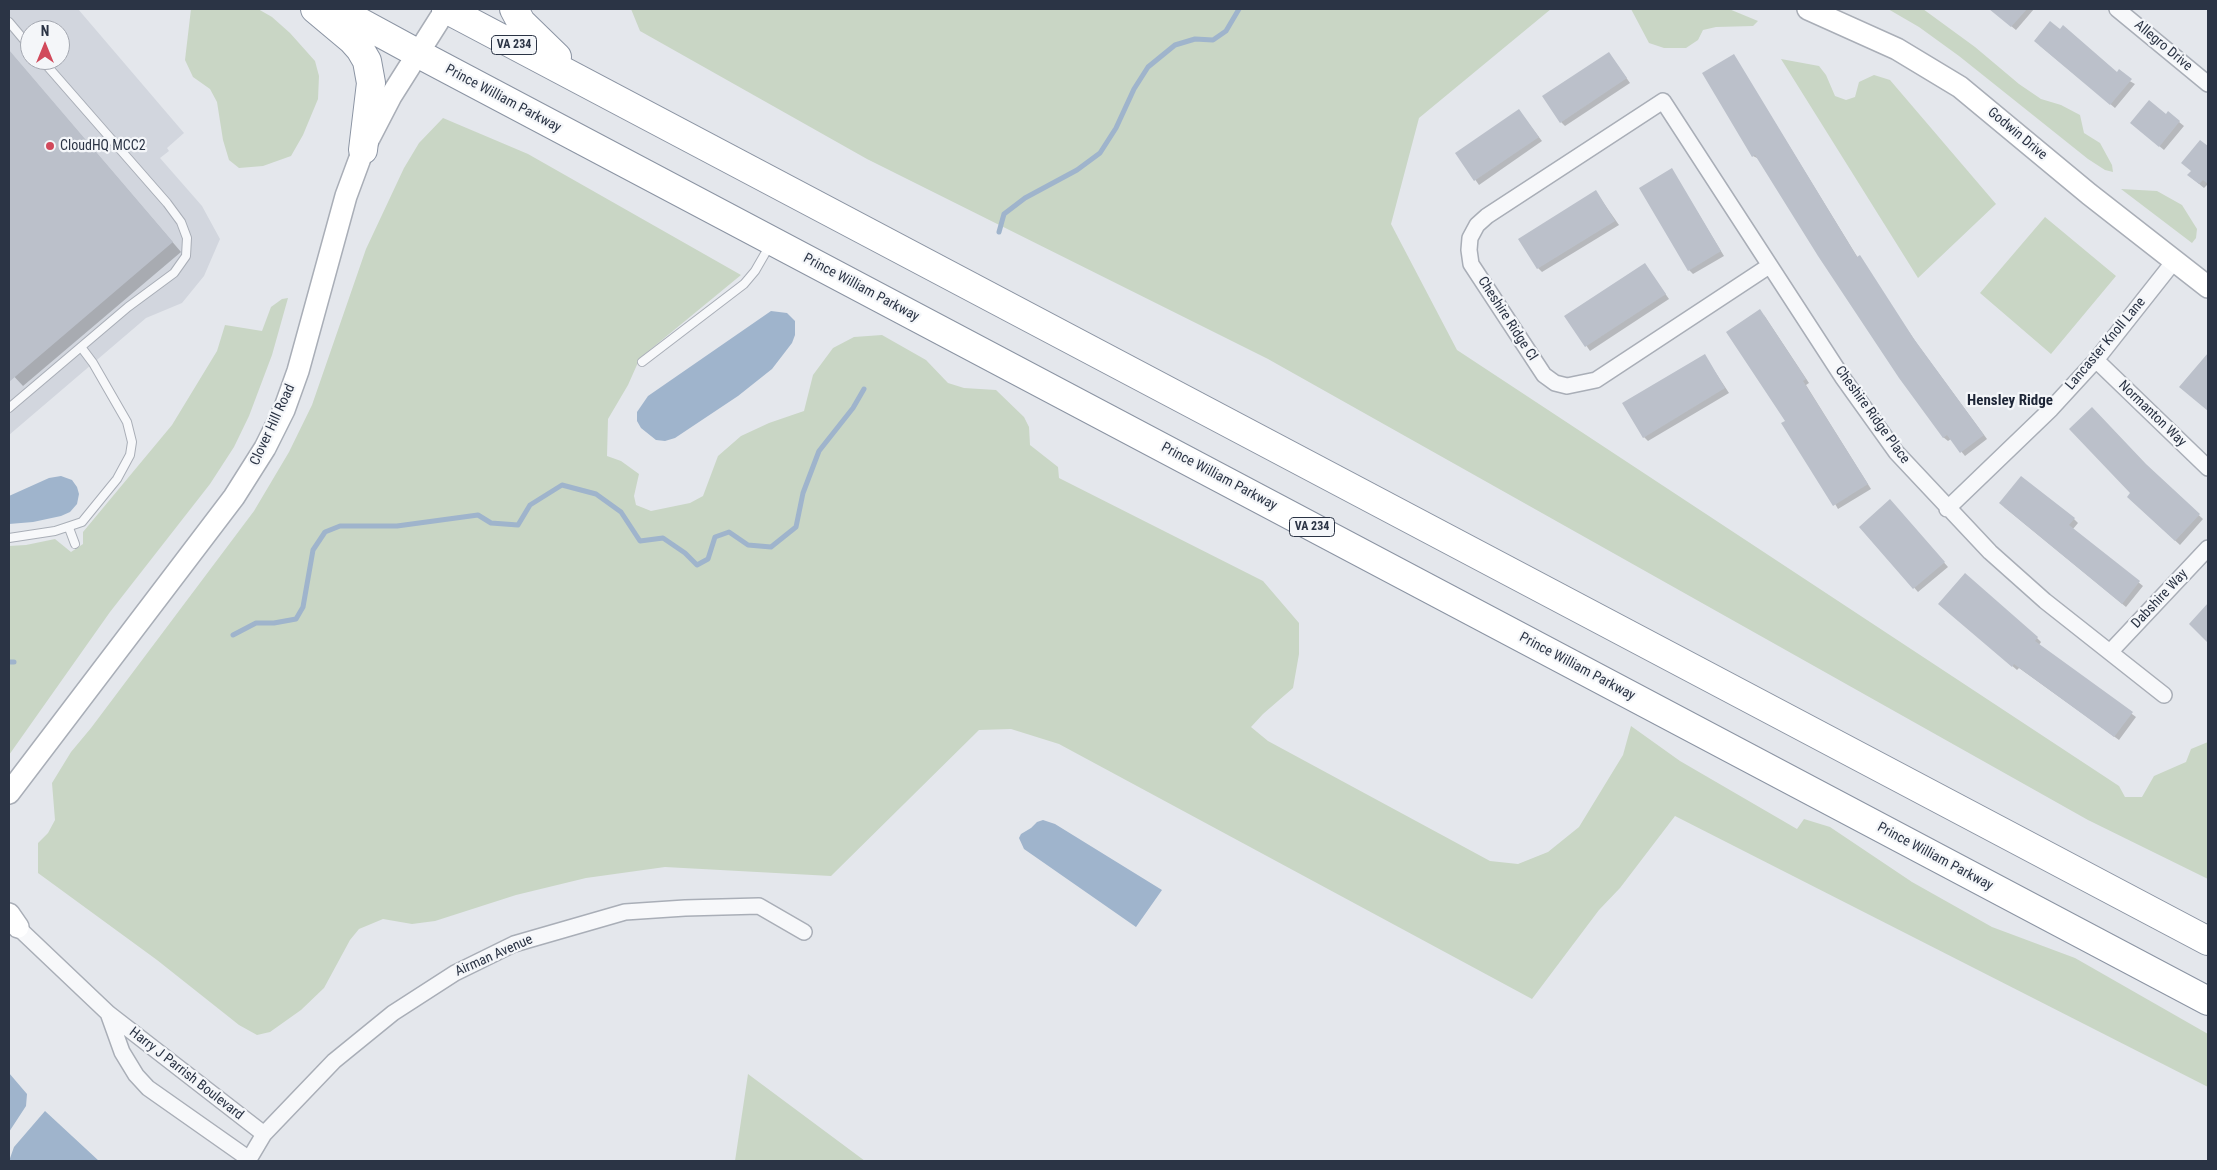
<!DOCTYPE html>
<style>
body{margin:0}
#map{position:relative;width:2217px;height:1170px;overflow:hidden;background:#e4e7ec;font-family:"Roboto Condensed",sans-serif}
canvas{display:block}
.frame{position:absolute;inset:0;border:10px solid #2b3445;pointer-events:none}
.north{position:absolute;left:20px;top:20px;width:50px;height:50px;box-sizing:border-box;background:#f4f6f9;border:1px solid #a4a8b1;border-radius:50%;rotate:0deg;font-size:14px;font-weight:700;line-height:20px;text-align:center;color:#2b3445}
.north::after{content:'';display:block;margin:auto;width:18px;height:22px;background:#d1495b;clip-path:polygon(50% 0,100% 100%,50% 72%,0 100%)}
</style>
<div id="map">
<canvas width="2217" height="1170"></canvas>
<div class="frame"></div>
<div class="north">N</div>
</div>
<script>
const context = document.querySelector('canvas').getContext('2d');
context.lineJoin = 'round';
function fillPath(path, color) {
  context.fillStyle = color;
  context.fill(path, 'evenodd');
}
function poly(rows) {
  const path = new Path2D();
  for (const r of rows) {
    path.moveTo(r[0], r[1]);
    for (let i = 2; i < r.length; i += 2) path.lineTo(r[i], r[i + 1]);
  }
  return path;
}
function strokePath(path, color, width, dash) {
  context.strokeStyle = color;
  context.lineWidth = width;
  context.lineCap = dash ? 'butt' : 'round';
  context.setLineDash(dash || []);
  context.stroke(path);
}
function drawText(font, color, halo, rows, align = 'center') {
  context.font = font + ' "Roboto Condensed",sans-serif';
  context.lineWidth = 4.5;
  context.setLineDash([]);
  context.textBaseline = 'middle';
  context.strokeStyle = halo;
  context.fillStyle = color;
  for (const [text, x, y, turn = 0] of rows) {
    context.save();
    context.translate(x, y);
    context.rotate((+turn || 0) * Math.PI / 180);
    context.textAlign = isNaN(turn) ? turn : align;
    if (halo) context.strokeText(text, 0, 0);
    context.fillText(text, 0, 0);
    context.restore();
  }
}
fillPath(poly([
 [9,9,78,9,184,133,167,148,169,151,160,158,202,206,220,239,204,276,182,303,146,318,9,435],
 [30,30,60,30,60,60,30,60]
]), '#d2d6de');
fillPath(poly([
 [191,9,258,9,272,17,290,33,315,61,319,76,318,99,303,135,291,156,263,166,239,168,229,160,223,140,217,102,210,89,193,77,185,60],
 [631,9,1551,9,1419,118,1391,224,1457,350,2119,786,2125,797,2142,797,2154,776,2186,762,2191,749,2208,742,2208,879,2088,820,1268,359,867,159,640,31],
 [1631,9,1729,9,1758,21,1753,26,1716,27,1703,30,1698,40,1686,48,1664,48,1649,43],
 [1888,9,1923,9,1975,47,2019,84,2041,99,2061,105,2080,115,2084,133,2100,143,2112,165,2113,172,2105,170,2088,159,1959,56,1919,27],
 [1781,59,1819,66,1826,75,1835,96,1846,100,1855,97,1859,82,1874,75,1890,80,1996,204,1918,278],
 [443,118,528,154,741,275,640,358,628,385,608,419,607,456,621,461,639,474,634,496,636,505,651,511,690,503,703,496,718,456,741,436,769,423,804,411,813,375,833,348,854,337,882,335,926,360,948,383,964,388,996,390,1024,417,1029,427,1030,445,1058,467,1059,478,1263,581,1299,623,1299,654,1293,688,1263,714,1251,727,1268,741,1490,861,1518,864,1548,852,1579,827,1623,755,1631,726,1680,761,1797,829,1804,819,1830,827,1912,882,1992,927,2075,958,2208,1034,2208,1087,1675,816,1620,888,1599,910,1532,999,1059,744,1011,729,979,730,831,876,665,867,586,878,516,895,435,921,412,924,383,919,359,929,350,940,324,988,301,1010,270,1032,257,1035,239,1025,157,960,38,873,38,843,48,833,55,820,52,783,71,752,91,728,254,511,289,452,312,405,366,249,404,168,419,143],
 [2121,189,2157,191,2182,205,2197,229,2196,238,2192,243],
 [2045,217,2116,276,2051,354,1980,293],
 [288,298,272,355,249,416,234,447,210,484,110,612,9,755,9,546,26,545,55,539,71,552,83,544,83,532,172,425,217,351,225,325,262,331,271,307,282,299],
 [748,1074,865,1161,735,1161]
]), '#c9d6c5');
fillPath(poly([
 [771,311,787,313,795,321,795,335,792,343,772,369,738,396,675,438,665,441,656,440,641,428,637,421,637,412,648,396],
 [61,476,72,480,77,487,79,494,77,504,70,512,61,516,33,522,9,524,9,496,49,478],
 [1043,820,1055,824,1162,890,1136,927,1024,849,1019,838,1021,834,1031,828,1037,822],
 [9,1073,27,1094,26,1106,9,1132],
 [45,1111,99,1161,9,1161,14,1147]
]), '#9fb4cc');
fillPath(poly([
 [1990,9,2034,9,2016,30],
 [2039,45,2117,74,2135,84,2115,108],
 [9,51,181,252,23,386,9,371],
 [1609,53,1630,83,1565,126,1561,122],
 [1734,56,1858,258,1918,345,1987,439,1965,456,1951,439,1948,441,1943,437,1759,159,1753,156],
 [1519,111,1542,141,1479,185,1457,154],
 [2168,113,2184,126,2164,150,2136,127,2166,116],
 [2200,142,2208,148,2208,184,2204,188,2193,179,2192,171],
 [1672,170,1724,256,1693,274,1689,270],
 [1596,192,1619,225,1542,272,1538,268],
 [1645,265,1669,299,1590,351,1566,316],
 [1764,315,1809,383,1806,385,1871,489,1838,509,1787,421],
 [1704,355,1729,393,1648,441,1644,437],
 [2146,466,2203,519,2180,545,2128,497],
 [1894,505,1948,567,1918,592,1861,527],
 [2004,507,2074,519,2078,523,2073,529,2143,586,2126,607],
 [1944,608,2037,638,2041,642,2039,645,2136,717,2119,740,2019,668,2017,670]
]), '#0003');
strokePath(poly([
 [999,232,1004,214,1025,198,1077,170,1100,153,1116,128,1134,89,1148,67,1175,45,1195,39,1213,40,1226,31,1239,9],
 [233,635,256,623,274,623,296,619,303,607,313,550,325,532,340,526,397,526,478,515,491,523,518,525,530,505,562,485,596,494,621,512,640,541,663,538,685,553,697,565,708,559,715,537,729,532,748,545,771,547,796,527,803,493,819,451,853,408,864,389],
 [9,662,14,662]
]), '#9fb4cc', 5);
fillPath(poly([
 [1989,9,2027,9,2011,27],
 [2050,21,2060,29,2063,25,2117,72,2119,69,2132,79,2110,105,2034,41],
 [9,50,173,242,9,382],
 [1609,52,1627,78,1560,123,1542,96],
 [1734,54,1857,257,1860,255,1914,339,1984,435,1960,453,1947,435,1943,438,1899,378,1818,256,1755,155,1752,157,1702,73],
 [2149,100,2166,114,2168,111,2180,121,2159,147,2130,123],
 [1519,109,1539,137,1474,181,1455,153],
 [2200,140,2208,146,2208,184,2203,180,2199,184,2187,175,2191,171,2181,163],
 [1672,168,1721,251,1688,271,1639,188],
 [1596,190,1615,221,1537,269,1518,239],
 [1645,263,1666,294,1585,347,1564,316],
 [1760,309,1806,379,1803,381,1868,484,1833,506,1781,423,1785,421,1726,332],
 [2208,353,2208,411,2179,387],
 [1705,354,1725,388,1643,438,1622,403],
 [2092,407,2146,464,2200,514,2175,541,2127,497,2130,493,2069,429],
 [2021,476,2075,518,2069,525,2140,581,2122,604,1999,503],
 [1890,499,1945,562,1913,589,1859,527],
 [1965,573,2038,637,2035,641,2133,712,2114,737,2014,664,2012,667,1938,604],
 [2208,603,2208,643,2189,624]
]), '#bbc0ca');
const lane = poly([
 [9,22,30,47],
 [642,362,744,284,755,271,770,245],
 [9,408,128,307,174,273,186,256,187,238,181,222,167,203,42,60],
 [69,528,75,544],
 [9,538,55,531,82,522,117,479,130,455,132,442,127,422,93,363,81,347]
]);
const street = poly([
 [2117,9,2208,84],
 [1769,266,1596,380,1567,386,1555,383,1544,375,1471,264,1469,250,1470,238,1477,225,1487,216,1663,101,1843,378,1896,452,1990,552,2045,601,2164,695],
 [2096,360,2208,468],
 [1947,509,2051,409,2096,360,2175,260],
 [2111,651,2208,548],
 [10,920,108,1013,264,1134],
 [108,1013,122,1052,136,1075,148,1088,249,1159],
 [248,1161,264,1134,334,1061,393,1013,455,973,514,944,625,912,685,908,759,906,804,932]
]);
const secondary = poly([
 [1808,9,1897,49,1960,87,2089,194,2208,287],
 [9,793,234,497,265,448,284,410,298,371,346,196,363,150,391,96,446,9],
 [9,914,18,927]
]);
const highway = poly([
 [315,9,352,40,360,49,367,61,371,83,363,150],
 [336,9,417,53,2208,1001],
 [446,9,2208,941],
 [514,9,521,22,557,57]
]);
strokePath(lane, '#a9aeb7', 10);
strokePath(street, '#a9aeb7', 18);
strokePath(secondary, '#a9aeb7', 24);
strokePath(highway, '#8b94a3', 30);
strokePath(lane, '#f7f8fa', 8);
strokePath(street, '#f7f8fa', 15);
strokePath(secondary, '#fff', 21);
strokePath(highway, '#fff', 28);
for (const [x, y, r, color] of [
 [50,146,5,"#d1495b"]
]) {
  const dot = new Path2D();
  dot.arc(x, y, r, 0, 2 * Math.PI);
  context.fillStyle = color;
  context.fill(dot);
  strokePath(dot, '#f4f6f9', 2);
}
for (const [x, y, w] of [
 [514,45,45],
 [1312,527,45]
]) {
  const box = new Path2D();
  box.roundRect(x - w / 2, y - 9.5, w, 19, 4);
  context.fillStyle = '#f4f6f9';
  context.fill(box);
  strokePath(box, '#2b3445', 1);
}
drawText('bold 12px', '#2b3445', null, [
 ["VA 234",514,45],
 ["VA 234",1312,527]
]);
drawText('14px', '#2b3445', '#f4f6f9', [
 ["Allegro Drive",2163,46,40],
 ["Prince William Parkway",503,99,28],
 ["Godwin Drive",2017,134,40],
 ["Prince William Parkway",861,288,28],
 ["Cheshire Ridge Cl",1507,319,57],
 ["Lancaster Knoll Lane",2106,344,-50],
 ["Normanton Way",2152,414,44],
 ["Cheshire Ridge Place",1872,415,54],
 ["Clover Hill Road",273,425,-65],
 ["Prince William Parkway",1219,477,28],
 ["Dabshire Way",2160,599,-47],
 ["Prince William Parkway",1577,667,28],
 ["Prince William Parkway",1935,857,28],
 ["Airman Avenue",494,956,-24],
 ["Harry J Parrish Boulevard",186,1074,38]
]);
drawText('14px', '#2b3445', '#f4f6f9', [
 ["CloudHQ MCC2",60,146]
], 'left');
drawText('bold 15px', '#1d2536', '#f4f6f9', [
 ["Hensley Ridge",2010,401]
]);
</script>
